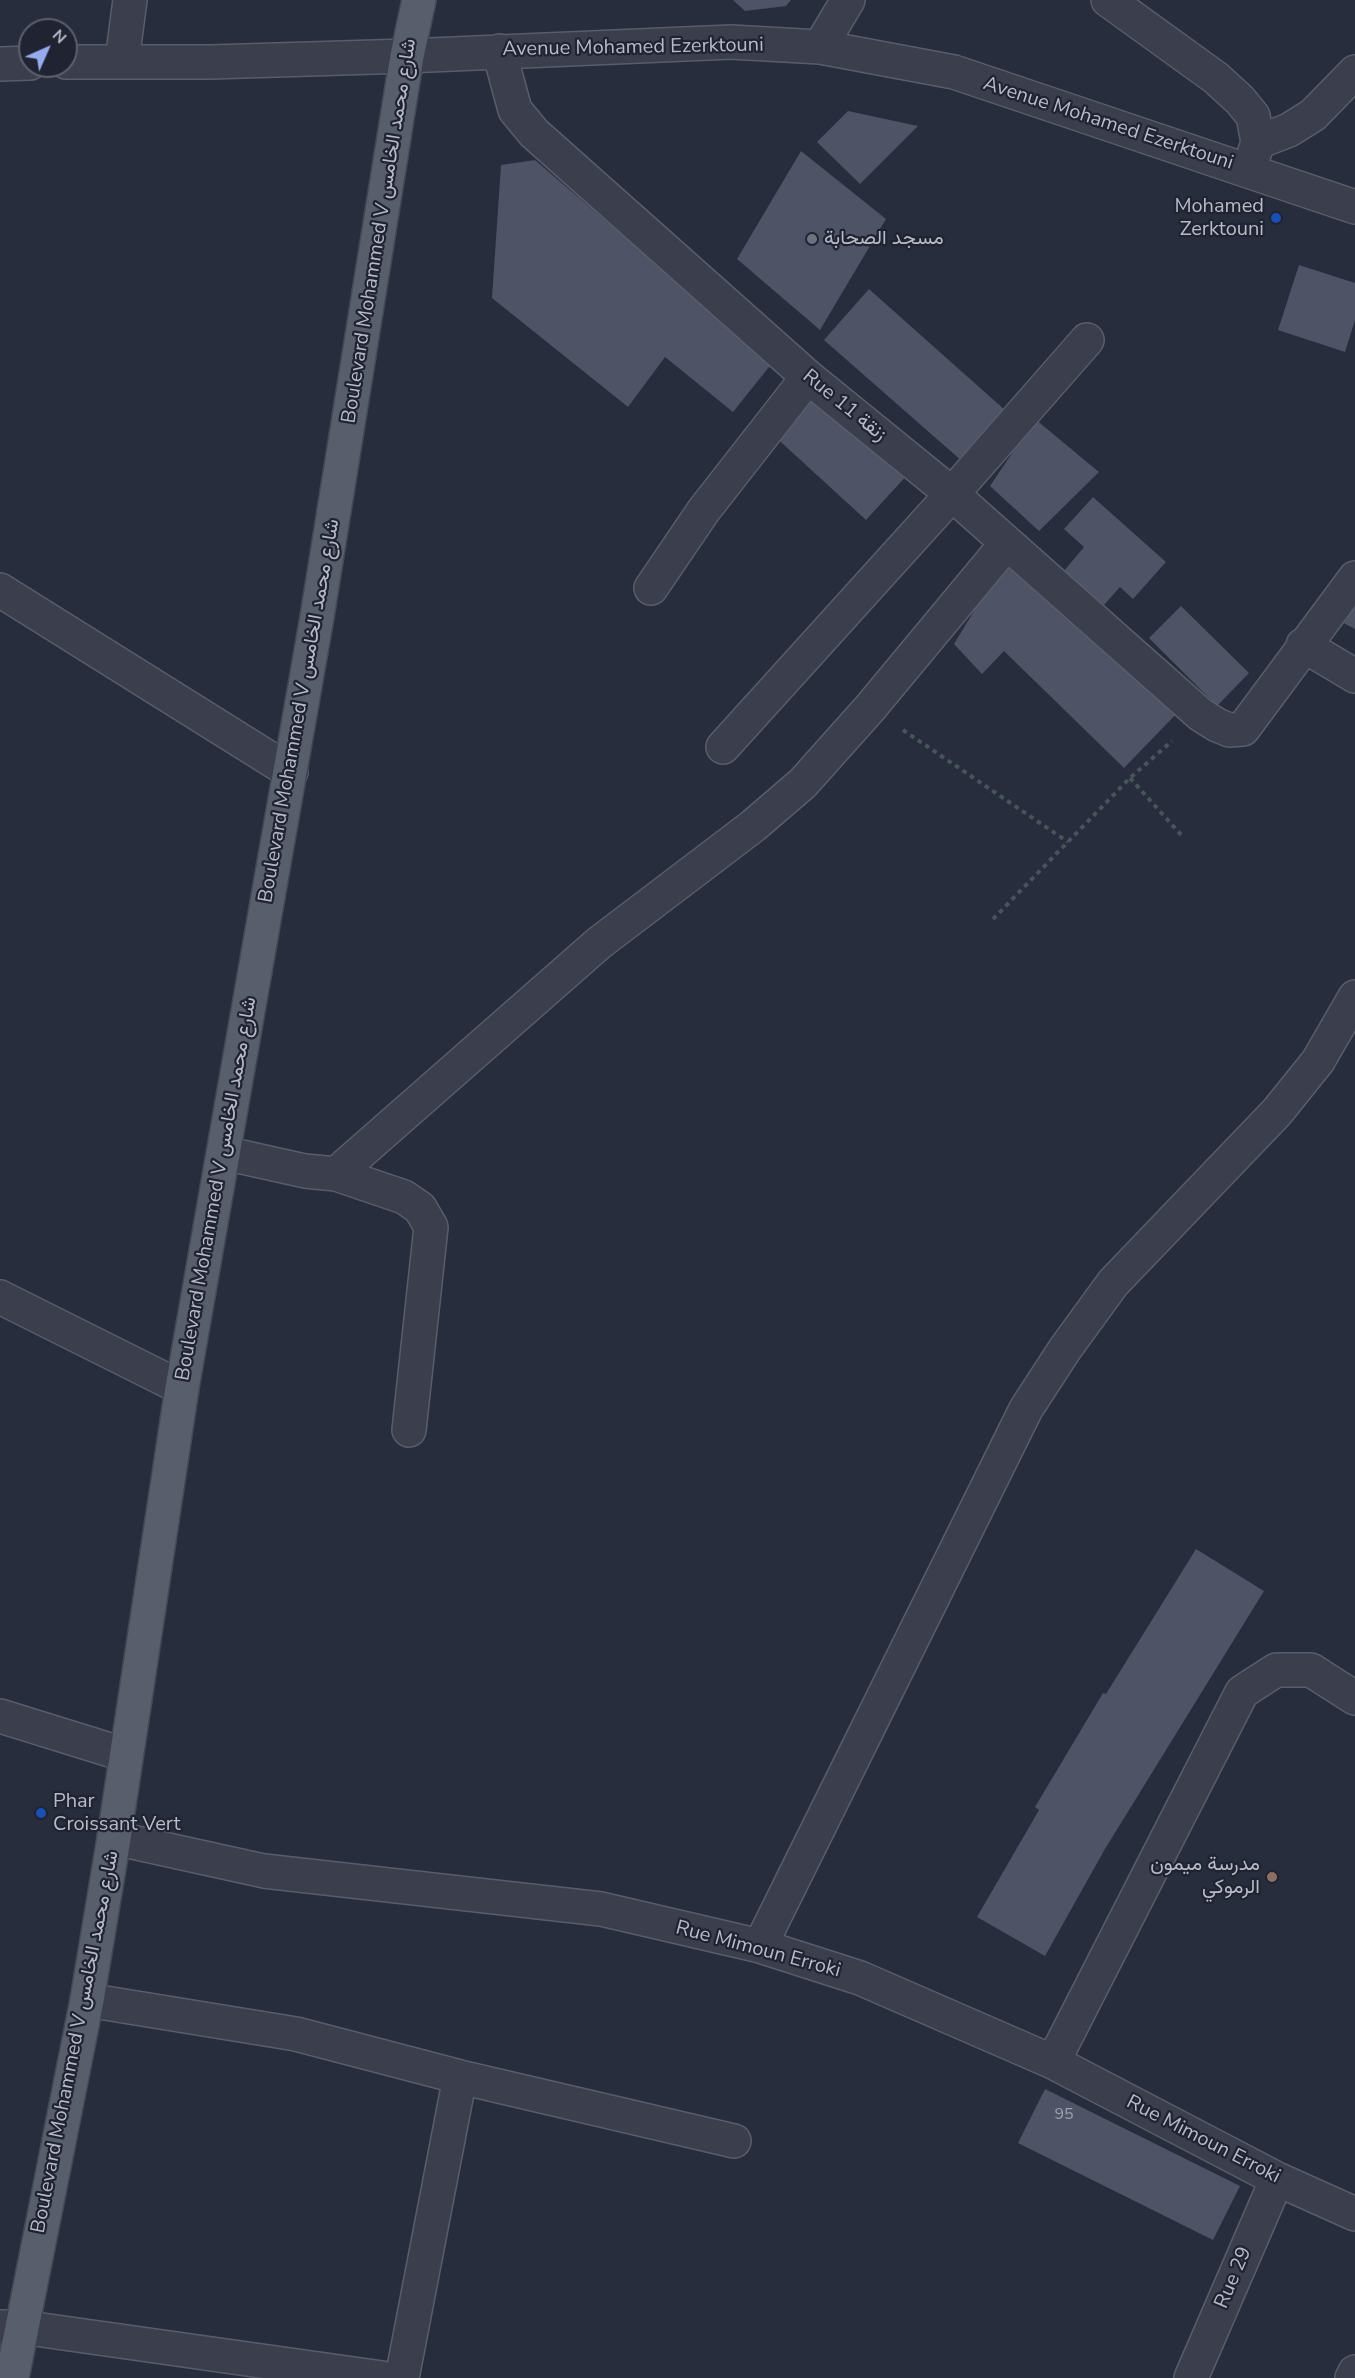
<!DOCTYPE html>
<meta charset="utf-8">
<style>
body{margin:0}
#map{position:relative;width:1355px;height:2378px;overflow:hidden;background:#272d3c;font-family:"Nunito Sans",sans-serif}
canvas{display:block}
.north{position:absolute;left:18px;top:18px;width:60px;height:60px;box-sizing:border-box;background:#202432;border:2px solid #5c606e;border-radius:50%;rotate:45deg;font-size:16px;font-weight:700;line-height:24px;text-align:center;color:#b7bbc8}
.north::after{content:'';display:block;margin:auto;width:21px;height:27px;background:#96abee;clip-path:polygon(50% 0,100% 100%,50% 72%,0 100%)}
</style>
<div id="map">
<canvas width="1355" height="2378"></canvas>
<div class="north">N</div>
</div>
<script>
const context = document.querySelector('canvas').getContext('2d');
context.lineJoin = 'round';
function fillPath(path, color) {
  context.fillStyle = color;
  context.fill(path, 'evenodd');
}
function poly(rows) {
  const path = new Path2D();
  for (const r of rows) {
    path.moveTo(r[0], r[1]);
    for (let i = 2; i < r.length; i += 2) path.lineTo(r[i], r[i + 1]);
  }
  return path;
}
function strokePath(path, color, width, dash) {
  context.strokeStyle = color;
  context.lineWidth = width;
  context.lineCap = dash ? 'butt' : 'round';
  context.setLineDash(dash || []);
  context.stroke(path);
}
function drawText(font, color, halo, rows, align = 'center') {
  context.font = font + ' "Nunito Sans",Vazirmatn,sans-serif';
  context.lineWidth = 4.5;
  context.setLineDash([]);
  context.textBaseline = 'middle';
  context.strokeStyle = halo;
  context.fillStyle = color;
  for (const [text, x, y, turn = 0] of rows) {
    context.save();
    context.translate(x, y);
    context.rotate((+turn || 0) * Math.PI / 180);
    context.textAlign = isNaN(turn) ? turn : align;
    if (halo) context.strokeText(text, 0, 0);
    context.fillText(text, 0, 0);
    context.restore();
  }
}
fillPath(poly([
 [733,0,791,0,786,6,745,11],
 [848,111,918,126,860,184,817,142],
 [801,151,886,219,820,330,737,259],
 [535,160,706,307,773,362,733,412,665,357,628,407,492,298,501,165],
 [1299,265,1355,283,1355,320,1345,352,1278,330],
 [869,289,1015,419,971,469,824,340],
 [813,386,909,473,866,520,771,433],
 [1035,419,1099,472,1039,531,990,486],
 [1093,497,1166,562,1133,599,1120,587,1104,605,1063,572,1084,547,1064,529],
 [1003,563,1029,586,1037,576,1182,708,1124,768,1004,651,982,674,954,644],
 [1355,596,1355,629,1336,619],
 [1181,606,1249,673,1217,706,1149,638],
 [1196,1549,1264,1591,1105,1849,1045,1956,977,1917,1039,1810,1035,1807,1103,1693,1106,1694],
 [1045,2089,1240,2186,1213,2240,1018,2143]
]), '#4e5365');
const minor = poly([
 [1108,0,1216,78,1240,100,1253,116,1258,142,1249,170],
 [820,47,848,0],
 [499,51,515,110,534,133,808,377,952,494,1201,715,1217,725,1229,730,1243,729,1355,578],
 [122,61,130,0],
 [66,62,211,62,407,56,731,42,820,47,954,72,1355,207],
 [0,64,30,63],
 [1258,142,1289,130,1313,115,1355,72],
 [651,588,704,510,808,377],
 [0,590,291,772],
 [1303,645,1355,676],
 [723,747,952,494,1087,340],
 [224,1153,305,1171,336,1174,599,943,753,826,803,783,870,708,1007,543],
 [336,1174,404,1197,420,1208,431,1227,409,1430],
 [0,1297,182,1388],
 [0,1716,126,1755],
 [114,1838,264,1871,601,1909,760,1946,860,1978,1053,2062,1277,2179,1355,2214],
 [760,1946,1026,1409,1065,1349,1113,1283,1277,1112,1318,1061,1355,997],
 [87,2000,296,2034,460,2077],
 [1053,2062,1242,1692,1276,1670,1311,1670,1355,1698],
 [0,2327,21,2327,382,2378],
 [402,2378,460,2077,734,2141],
 [1191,2378,1277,2179],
 [1352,2378,1355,2372]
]);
const major = poly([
 [12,2378,87,2000,114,1838,182,1388,317,617,407,56,419,0]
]);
strokePath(minor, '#595d6b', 36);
strokePath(major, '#444856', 36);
strokePath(poly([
 [903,730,1068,842],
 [1130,778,1183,837],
 [993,919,1130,778,1172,741]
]), '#47555b', 4, [4.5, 4.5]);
strokePath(minor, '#3b3f4d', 33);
strokePath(major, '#595e6d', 33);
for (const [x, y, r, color] of [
 [1276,218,6,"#1a4fb4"],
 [812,239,6,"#6b7280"],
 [41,1813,6,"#1a4fb4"],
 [1272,1877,6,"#8d6e63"]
]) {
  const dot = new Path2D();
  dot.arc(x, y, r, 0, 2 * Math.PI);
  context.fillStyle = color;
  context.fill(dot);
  strokePath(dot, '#202432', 2);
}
drawText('16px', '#9da1af', null, [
 ["95",1064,2115]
]);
drawText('20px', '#b7bbc8', '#202432', [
 ["Avenue Mohamed Ezerktouni",633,48,-1],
 ["Avenue Mohamed Ezerktouni",1108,124,18],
 ["Boulevard Mohammed V شارع محمد الخامس",380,231,-81],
 ["Rue 11 زنقة",844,406,39],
 ["Boulevard Mohammed V شارع محمد الخامس",300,711,-80],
 ["Boulevard Mohammed V شارع محمد الخامس",217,1189,-80],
 ["Rue Mimoun Erroki",758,1950,15],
 ["Boulevard Mohammed V شارع محمد الخامس",76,2042,-79],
 ["Rue Mimoun Erroki",1203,2140,27],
 ["Rue 29",1234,2278,-67]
]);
drawText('20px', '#b7bbc8', '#202432', [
 ["Mohamed",1264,207],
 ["Zerktouni",1264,230],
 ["مسجد الصحابة",824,239,"left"],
 ["Phar",53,1802,"left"],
 ["Croissant Vert",53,1825,"left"],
 ["مدرسة ميمون",1260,1865],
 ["الرموكي",1260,1888]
], 'right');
</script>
